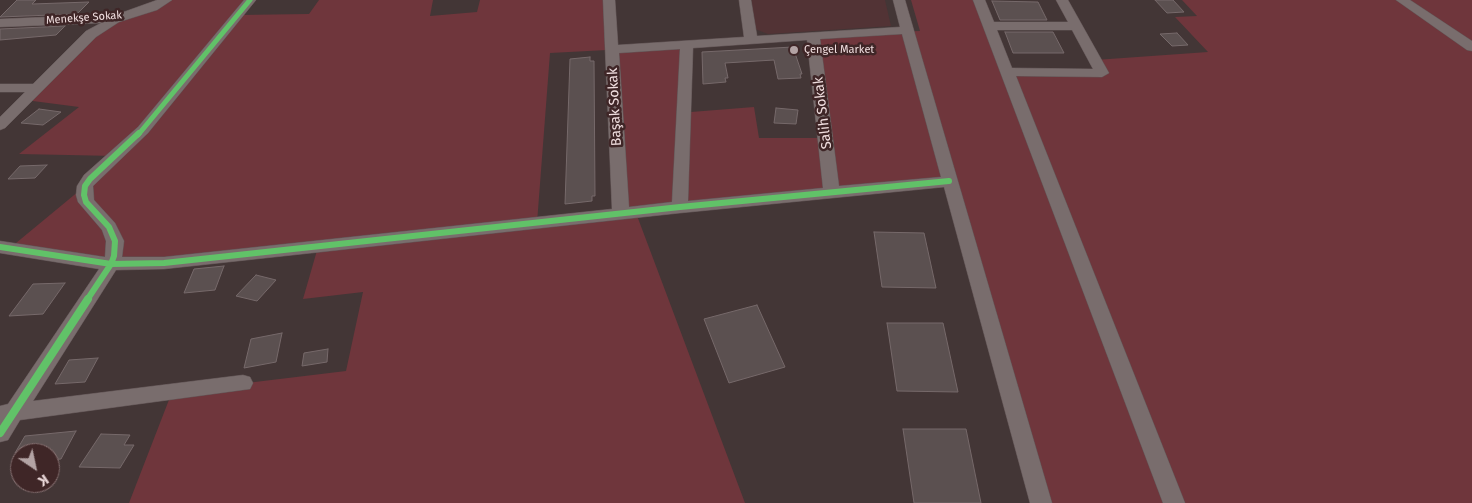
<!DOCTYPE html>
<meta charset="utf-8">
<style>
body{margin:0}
#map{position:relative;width:1472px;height:503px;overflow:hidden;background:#433636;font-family:"Fira Sans",sans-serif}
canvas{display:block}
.north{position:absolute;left:10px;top:443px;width:50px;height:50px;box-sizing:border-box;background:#3f2627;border:1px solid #867071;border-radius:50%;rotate:146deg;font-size:14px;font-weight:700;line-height:20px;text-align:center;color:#f0dedf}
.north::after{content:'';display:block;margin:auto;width:18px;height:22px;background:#b3a3a4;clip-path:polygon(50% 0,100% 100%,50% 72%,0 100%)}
</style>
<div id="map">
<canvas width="1472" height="503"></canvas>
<div class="north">K</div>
</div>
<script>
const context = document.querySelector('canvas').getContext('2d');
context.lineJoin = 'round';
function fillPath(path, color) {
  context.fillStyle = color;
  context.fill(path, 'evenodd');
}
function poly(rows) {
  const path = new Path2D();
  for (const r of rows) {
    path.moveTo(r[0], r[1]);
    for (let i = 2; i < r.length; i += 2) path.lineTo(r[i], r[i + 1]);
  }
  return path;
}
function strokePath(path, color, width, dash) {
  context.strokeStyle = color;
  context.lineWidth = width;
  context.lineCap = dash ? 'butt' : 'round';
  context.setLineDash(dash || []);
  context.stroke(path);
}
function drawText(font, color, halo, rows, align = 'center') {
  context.font = font + ' "Fira Sans",sans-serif';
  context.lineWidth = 5;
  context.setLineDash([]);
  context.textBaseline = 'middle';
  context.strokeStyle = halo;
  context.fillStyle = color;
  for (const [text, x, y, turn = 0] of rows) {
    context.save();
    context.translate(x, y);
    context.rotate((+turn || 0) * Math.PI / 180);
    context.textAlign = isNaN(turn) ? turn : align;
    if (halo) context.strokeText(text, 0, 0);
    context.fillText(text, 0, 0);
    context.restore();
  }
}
fillPath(poly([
 [751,0,885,0,891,26,768,34,755,29]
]), '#523335');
fillPath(poly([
 [166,0,250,0,239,15,309,14,319,0,433,0,430,16,477,12,480,0,606,0,612,49,813,35,920,31,911,0,979,0,1007,72,1102,73,1095,60,1208,52,1175,17,1197,16,1182,0,1472,0,1472,503,1041,503,949,181,636,213,745,503,129,503,172,392,346,371,363,292,303,299,318,247,164,263,10,248,85,186,116,156,19,154,79,107,25,100,91,34],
 [815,39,827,138,759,138,754,107,691,112,691,47],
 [607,50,621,214,537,223,550,53]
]), '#6f363c');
const building = poly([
 [17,0,36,0,32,4,89,2,77,14,0,17,17,0],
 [1155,0,1173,0,1184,12,1167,13,1155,0],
 [992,1,1038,2,1047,20,1000,20,992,1],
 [65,26,56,35,0,40,0,29,65,26],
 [1005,32,1053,32,1064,53,1013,53,1005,32],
 [1177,33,1188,45,1172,46,1160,34,1177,33],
 [793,47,802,74,800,74,801,78,778,79,774,60,725,63,728,78,725,78,726,82,703,84,702,52,793,47],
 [590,57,590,61,594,61,595,196,592,196,592,201,565,204,570,59,590,57],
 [776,108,798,110,796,124,774,123,776,108],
 [39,109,61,112,43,125,21,123,39,109],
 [47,165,35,178,8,179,20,166,47,165],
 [874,232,924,233,936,288,882,287,874,232],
 [224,266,215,290,184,293,194,269,224,266],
 [256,275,276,280,257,301,236,296,256,275],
 [65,283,43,314,9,316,33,284,65,283],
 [757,305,785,367,729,383,704,319,757,305],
 [887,323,943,323,958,392,897,391,887,323],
 [282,333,276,362,244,368,251,339,282,333],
 [328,349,327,362,302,366,304,353,328,349],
 [98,358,85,382,55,384,69,360,98,358],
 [903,429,966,429,981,503,914,503,903,429],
 [76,431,61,459,50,460,50,453,15,453,25,436,76,431],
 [101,434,130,435,124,445,134,445,120,468,79,467,101,434]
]);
fillPath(building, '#5b5050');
strokePath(building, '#76696a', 1);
const minor = poly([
 [157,0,172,0,157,10,119,22,96,37,5,128,0,130,0,117,25,92,0,92,0,84,33,84,86,31,101,23,0,27,0,19,118,14,157,0],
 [244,0,256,0,148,133,93,186,94,200,115,223,124,241,122,257,164,257,612,209,603,0,615,0,618,45,744,37,739,0,751,0,757,36,900,27,893,0,905,0,1052,503,1030,503,944,187,680,213,164,269,116,270,33,401,243,375,250,377,253,383,250,389,20,420,8,440,0,442,0,406,8,404,99,269,0,253,0,241,105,257,106,241,102,230,78,202,76,195,77,186,84,175,138,127,244,0],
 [902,34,941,177,839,186,820,39,902,34],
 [807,40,823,188,688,201,693,48,807,40],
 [680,49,672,202,629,207,619,53,680,49],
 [973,0,985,0,994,22,1068,22,1056,0,1068,0,1109,73,1102,77,1016,76,1185,503,1163,503,973,0],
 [997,30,1072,30,1093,69,1012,68,997,30],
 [1396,0,1410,0,1472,41,1472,51,1467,50,1396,0]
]);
strokePath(minor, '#615455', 1);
fillPath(minor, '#796d6d');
strokePath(poly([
 [138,135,250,0]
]), '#61c268', 5);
strokePath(poly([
 [0,247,111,264,164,263,680,207,949,181],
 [87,300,111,264,114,256,115,241,109,227,86,202,84,195,85,186,90,179,139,133]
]), '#61c268', 6);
strokePath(poly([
 [0,433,88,299]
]), '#61c268', 8);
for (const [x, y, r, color] of [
 [794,50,5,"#b3a3a4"]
]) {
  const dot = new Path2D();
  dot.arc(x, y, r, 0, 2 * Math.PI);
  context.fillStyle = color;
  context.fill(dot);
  strokePath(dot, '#3f2627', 2);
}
drawText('11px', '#f0dedf', '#3f2627', [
 ["Menekşe Sokak",84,18,-4]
]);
drawText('11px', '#f0dedf', '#3f2627', [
 ["Çengel Market",804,50]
], 'left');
drawText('14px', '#f0dedf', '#3f2627', [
 ["Başak Sokak",615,107,-93],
 ["Salih Sokak",823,113,-97]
]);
</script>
